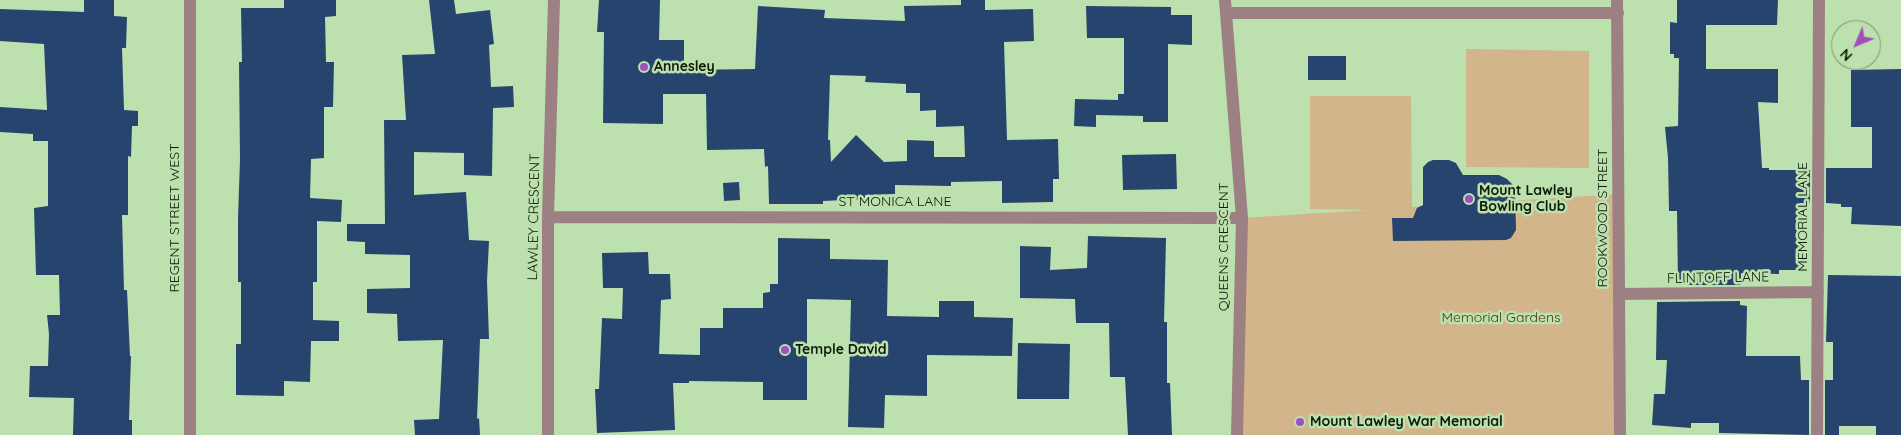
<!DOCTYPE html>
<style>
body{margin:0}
#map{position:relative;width:1901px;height:435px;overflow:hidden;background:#bce1ae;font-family:Quicksand,sans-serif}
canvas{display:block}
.north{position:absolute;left:1831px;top:20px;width:50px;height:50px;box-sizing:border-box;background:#bce1ae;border:1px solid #77926c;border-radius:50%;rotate:225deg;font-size:14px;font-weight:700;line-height:20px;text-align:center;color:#0f1c09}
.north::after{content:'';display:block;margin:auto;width:18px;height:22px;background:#a24fbe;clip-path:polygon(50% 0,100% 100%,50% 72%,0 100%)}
</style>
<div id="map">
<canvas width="1901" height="435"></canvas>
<div class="north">N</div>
</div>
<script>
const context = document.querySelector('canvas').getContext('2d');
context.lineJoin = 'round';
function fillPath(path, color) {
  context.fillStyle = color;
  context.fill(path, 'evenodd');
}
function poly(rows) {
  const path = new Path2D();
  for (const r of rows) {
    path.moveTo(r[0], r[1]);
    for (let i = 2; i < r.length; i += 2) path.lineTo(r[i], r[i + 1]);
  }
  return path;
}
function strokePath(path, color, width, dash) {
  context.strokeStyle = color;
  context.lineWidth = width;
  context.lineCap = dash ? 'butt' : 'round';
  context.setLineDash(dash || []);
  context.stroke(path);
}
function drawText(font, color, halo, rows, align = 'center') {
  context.font = font + ' Quicksand,sans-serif';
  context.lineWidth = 5;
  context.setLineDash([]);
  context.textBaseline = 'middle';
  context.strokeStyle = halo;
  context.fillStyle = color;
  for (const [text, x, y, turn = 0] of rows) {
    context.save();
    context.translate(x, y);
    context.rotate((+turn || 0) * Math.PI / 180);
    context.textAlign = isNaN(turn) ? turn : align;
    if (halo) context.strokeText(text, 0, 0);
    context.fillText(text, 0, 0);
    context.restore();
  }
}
fillPath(poly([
 [1466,49,1589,51,1589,168,1466,167],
 [1310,96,1411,96,1412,207,1618,194,1620,435,1238,435,1242,218,1368,210,1310,209]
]), '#d2b58a');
fillPath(poly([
 [84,0,114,0,114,16,127,17,126,48,122,48,124,110,138,111,138,126,132,126,131,157,128,156,128,215,122,215,124,290,127,290,130,356,131,356,129,420,132,420,132,435,73,435,74,398,29,397,30,366,48,366,49,334,47,315,60,315,59,275,36,275,34,208,48,206,48,141,33,141,33,134,0,132,0,107,47,110,44,44,0,41,0,9,84,12],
 [284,0,336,0,336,16,325,17,326,62,334,62,333,107,324,107,324,158,311,159,310,198,342,200,341,222,317,221,317,282,313,282,313,320,339,321,339,341,311,341,310,382,284,381,284,396,236,395,236,344,241,344,241,282,238,282,238,218,240,160,239,62,242,62,241,8,284,8],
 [429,0,454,0,456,14,490,10,494,44,489,45,491,87,513,86,514,107,493,108,492,176,464,175,464,153,414,152,414,195,466,192,469,240,489,241,487,281,489,339,480,339,477,419,479,418,480,435,415,435,414,420,439,419,443,340,398,341,397,314,367,313,367,289,410,288,410,255,365,254,365,242,347,241,347,224,385,224,384,120,406,120,402,55,435,54],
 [599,0,660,0,659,40,684,40,684,70,755,69,758,6,825,10,824,18,905,21,904,6,961,5,961,0,985,0,985,10,1033,9,1034,41,1004,42,1007,140,1058,139,1059,179,1053,179,1053,202,1002,203,1002,181,951,182,951,186,895,185,895,194,865,195,865,199,823,201,823,204,769,204,768,166,765,167,764,149,707,150,706,94,663,94,663,124,603,123,604,32,597,32],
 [830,75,866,76,865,82,906,84,906,93,920,93,920,111,936,110,936,127,964,126,965,157,934,157,934,141,907,140,907,161,884,162,856,135,831,162,830,140,828,140],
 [1677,0,1778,0,1777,25,1706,25,1706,69,1778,69,1778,103,1758,102,1762,168,1769,168,1769,170,1810,170,1810,203,1800,203,1800,270,1779,270,1779,274,1741,273,1741,285,1678,285,1677,211,1669,211,1668,158,1665,127,1678,126,1679,58,1674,58,1674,54,1670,54,1670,22,1677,23],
 [1086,6,1171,7,1171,15,1192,15,1192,45,1168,44,1168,122,1143,122,1143,116,1096,115,1096,127,1074,126,1075,99,1118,100,1118,94,1124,94,1124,38,1087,38],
 [1308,56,1346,56,1346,80,1308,80],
 [1901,69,1901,226,1851,224,1852,207,1841,207,1841,204,1826,203,1826,168,1872,168,1872,127,1851,127,1851,70],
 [1176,154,1177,189,1123,190,1122,155],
 [1433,160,1449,160,1456,163,1463,175,1499,175,1507,179,1513,185,1515,192,1516,230,1511,238,1506,240,1393,241,1392,218,1413,218,1417,208,1423,205,1423,167,1428,162],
 [739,182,740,200,724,201,723,183],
 [1088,236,1166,238,1164,322,1167,322,1167,383,1170,383,1172,435,1128,435,1125,377,1110,377,1109,323,1076,323,1075,299,1020,298,1020,246,1051,247,1050,270,1087,268],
 [778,238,830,239,830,259,888,260,887,316,939,317,939,301,974,301,974,317,1013,318,1012,356,927,355,927,396,885,395,884,428,848,427,851,300,807,299,807,400,763,400,763,382,689,381,689,383,673,383,675,430,597,433,595,389,599,389,602,318,622,319,623,288,603,288,602,253,648,252,649,274,670,274,671,299,661,300,659,354,700,355,700,328,723,328,723,308,763,308,763,293,770,292,770,284,778,284],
 [1828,275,1901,276,1901,435,1876,435,1876,426,1839,426,1839,435,1825,435,1825,380,1833,380,1833,342,1826,342],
 [1740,301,1740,305,1747,306,1746,356,1800,356,1801,380,1809,380,1809,435,1719,433,1719,423,1691,423,1691,428,1652,425,1654,394,1665,394,1667,360,1656,360,1657,302],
 [1018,343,1070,344,1069,399,1017,399]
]), '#26446d');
strokePath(poly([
 [190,0,190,435],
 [1225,0,1242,218,1237,435],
 [1617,0,1620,435],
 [1226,13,1618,13],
 [548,217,1242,218],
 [1619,294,1818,292],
 [548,435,548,217,554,0],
 [1817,435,1819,0]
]), '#9d8081', 12);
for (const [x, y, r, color] of [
 [644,67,5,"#a24fbe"],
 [1469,199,5,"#a24fbe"],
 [785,350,5,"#a24fbe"],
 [1300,422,5,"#a24fbe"]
]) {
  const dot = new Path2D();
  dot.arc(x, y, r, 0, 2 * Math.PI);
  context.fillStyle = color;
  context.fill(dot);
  strokePath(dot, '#bce1ae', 2);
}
drawText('bold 14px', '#0f1c09', '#bce1ae', [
 ["Annesley",654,67],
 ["Mount Lawley",1479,191],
 ["Bowling Club",1479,207],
 ["Temple David",795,350],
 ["Mount Lawley War Memorial",1310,422]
], 'left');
drawText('14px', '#0f1c09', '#bce1ae', [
 ["ST MONICA LANE",895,202],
 ["LAWLEY CRESCENT",534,217,-89],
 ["MEMORIAL LANE",1803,217,-90],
 ["REGENT STREET WEST",175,218,-90],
 ["ROOKWOOD STREET",1603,218,-90],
 ["QUEENS CRESCENT",1224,247,-90],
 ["FLINTOFF LANE",1718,278,-1]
]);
drawText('14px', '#50370c', '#bce1ae', [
 ["Memorial Gardens",1501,318]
]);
</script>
